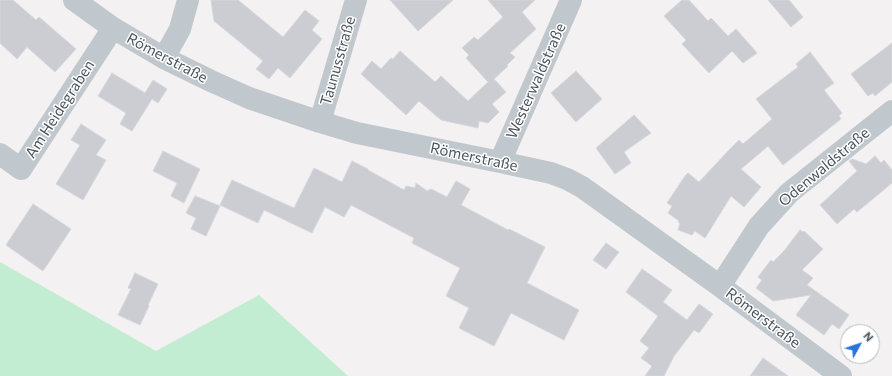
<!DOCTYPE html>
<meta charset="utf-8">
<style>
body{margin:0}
#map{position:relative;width:892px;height:376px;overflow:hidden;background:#f3f1f1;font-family:Commissioner,sans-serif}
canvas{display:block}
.north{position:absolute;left:840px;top:324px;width:40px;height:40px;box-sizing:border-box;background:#fff;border:1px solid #b7bbbe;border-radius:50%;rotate:50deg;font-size:11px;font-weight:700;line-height:16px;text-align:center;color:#4a545d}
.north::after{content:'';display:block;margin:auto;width:14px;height:18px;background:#2675d8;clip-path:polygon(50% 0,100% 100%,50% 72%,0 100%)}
</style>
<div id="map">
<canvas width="892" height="376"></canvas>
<div class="north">N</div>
</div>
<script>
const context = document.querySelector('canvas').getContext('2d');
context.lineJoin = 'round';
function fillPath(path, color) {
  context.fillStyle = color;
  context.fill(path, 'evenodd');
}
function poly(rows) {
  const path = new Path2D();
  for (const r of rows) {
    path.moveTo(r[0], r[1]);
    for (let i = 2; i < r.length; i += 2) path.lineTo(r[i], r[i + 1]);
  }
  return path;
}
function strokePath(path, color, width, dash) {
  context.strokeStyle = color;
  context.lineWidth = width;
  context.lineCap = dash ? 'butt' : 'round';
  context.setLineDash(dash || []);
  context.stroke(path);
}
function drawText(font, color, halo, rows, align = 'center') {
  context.font = font + ' Commissioner,sans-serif';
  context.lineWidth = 3;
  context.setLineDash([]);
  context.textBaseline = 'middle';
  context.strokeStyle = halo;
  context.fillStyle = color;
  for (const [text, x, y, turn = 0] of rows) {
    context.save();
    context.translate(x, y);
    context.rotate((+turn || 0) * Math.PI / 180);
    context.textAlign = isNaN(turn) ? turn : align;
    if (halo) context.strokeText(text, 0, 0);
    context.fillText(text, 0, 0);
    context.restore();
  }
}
fillPath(poly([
 [0,262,156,351,259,295,348,376,0,376]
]), '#c3edd3');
const building = poly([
 [0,0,13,0,36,20,39,17,76,49,55,72,27,47,17,59,0,43,0,0],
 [211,0,238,0,283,37,305,10,319,21,312,30,322,39,290,78,278,68,269,79,256,69,263,61,214,21,211,0],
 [390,0,453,0,418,31,390,0],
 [488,0,535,0,522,12,536,29,510,53,515,57,507,65,508,66,494,79,506,92,492,104,499,112,488,123,479,121,478,128,441,120,419,101,406,115,361,74,372,61,381,69,391,58,393,59,400,51,435,82,441,76,468,101,488,82,466,58,469,55,462,48,474,37,478,40,503,17,488,0],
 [682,0,689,0,708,21,711,18,728,36,736,29,757,53,743,63,732,51,709,73,682,44,686,40,664,16,682,0],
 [768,0,789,0,803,17,791,27,768,0],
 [892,43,892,82,875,96,873,93,868,96,851,74,892,43],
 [810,52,834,83,824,90,842,113,839,116,841,119,783,165,768,146,741,169,761,187,744,207,731,196,705,238,695,231,692,235,678,230,680,223,678,222,679,221,668,213,672,206,667,203,685,176,688,173,699,182,729,150,739,140,743,144,772,119,756,99,798,67,796,64,810,52],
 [576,71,602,99,576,122,551,93,576,71],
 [112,73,145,93,153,80,167,89,158,103,152,99,132,131,120,124,126,113,98,96,112,73],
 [634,115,651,133,624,152,631,163,615,174,596,148,634,115],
 [81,124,106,140,96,155,106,160,83,200,56,184,80,145,71,140,81,124],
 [163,151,200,169,184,203,171,196,177,183,153,171,163,151],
 [875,156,881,163,884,160,892,170,892,183,857,212,854,209,837,224,820,205,857,171,849,161,852,159,866,164,875,156],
 [352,161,368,169,368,170,404,190,406,186,415,188,416,183,427,191,431,189,447,197,456,181,470,189,461,205,508,230,509,229,545,247,527,283,579,310,564,340,511,313,494,346,459,328,469,308,446,296,460,268,412,243,414,238,351,205,344,217,325,207,312,233,264,210,258,223,220,205,232,180,294,208,314,168,342,182,352,161],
 [195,196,220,206,206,236,191,229,196,218,186,213,195,196],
 [33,204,71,229,43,271,6,245,33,204],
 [800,230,803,232,804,231,823,249,802,270,813,278,807,285,849,315,839,329,832,324,824,335,796,315,811,295,773,301,756,288,762,280,758,277,771,260,773,262,784,251,800,230],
 [606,243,619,252,606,269,593,260,606,243],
 [642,269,672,290,663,302,687,320,699,304,713,314,699,333,694,330,674,356,664,376,645,376,652,366,641,358,649,348,640,341,658,316,626,292,642,269],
 [135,273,158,284,148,305,149,306,140,325,118,315,131,289,128,288,135,273],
 [763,358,788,376,750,376,763,358]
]);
fillPath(building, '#cbcdd3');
strokePath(building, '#d5d7dc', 1);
strokePath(poly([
 [74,0,113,28,164,58,211,81,249,98,320,122,357,133,500,162,551,173,567,179,582,187,720,286,841,376],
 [164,58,180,29,188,0],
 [320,122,356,0],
 [0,154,21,169,113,28],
 [500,162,571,0],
 [720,286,759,226,789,193,892,111]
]), '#c0c8ce', 22);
drawText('15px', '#4a545d', '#fff', [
 ["Römerstraße",167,58,28],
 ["Taunusstraße",338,61,-74],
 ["Westerwaldstraße",536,81,-66],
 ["Am Heidegraben",60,109,-57],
 ["Römerstraße",474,157,12],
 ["Odenwaldstraße",824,167,-40],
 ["Römerstraße",763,318,37]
]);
</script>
